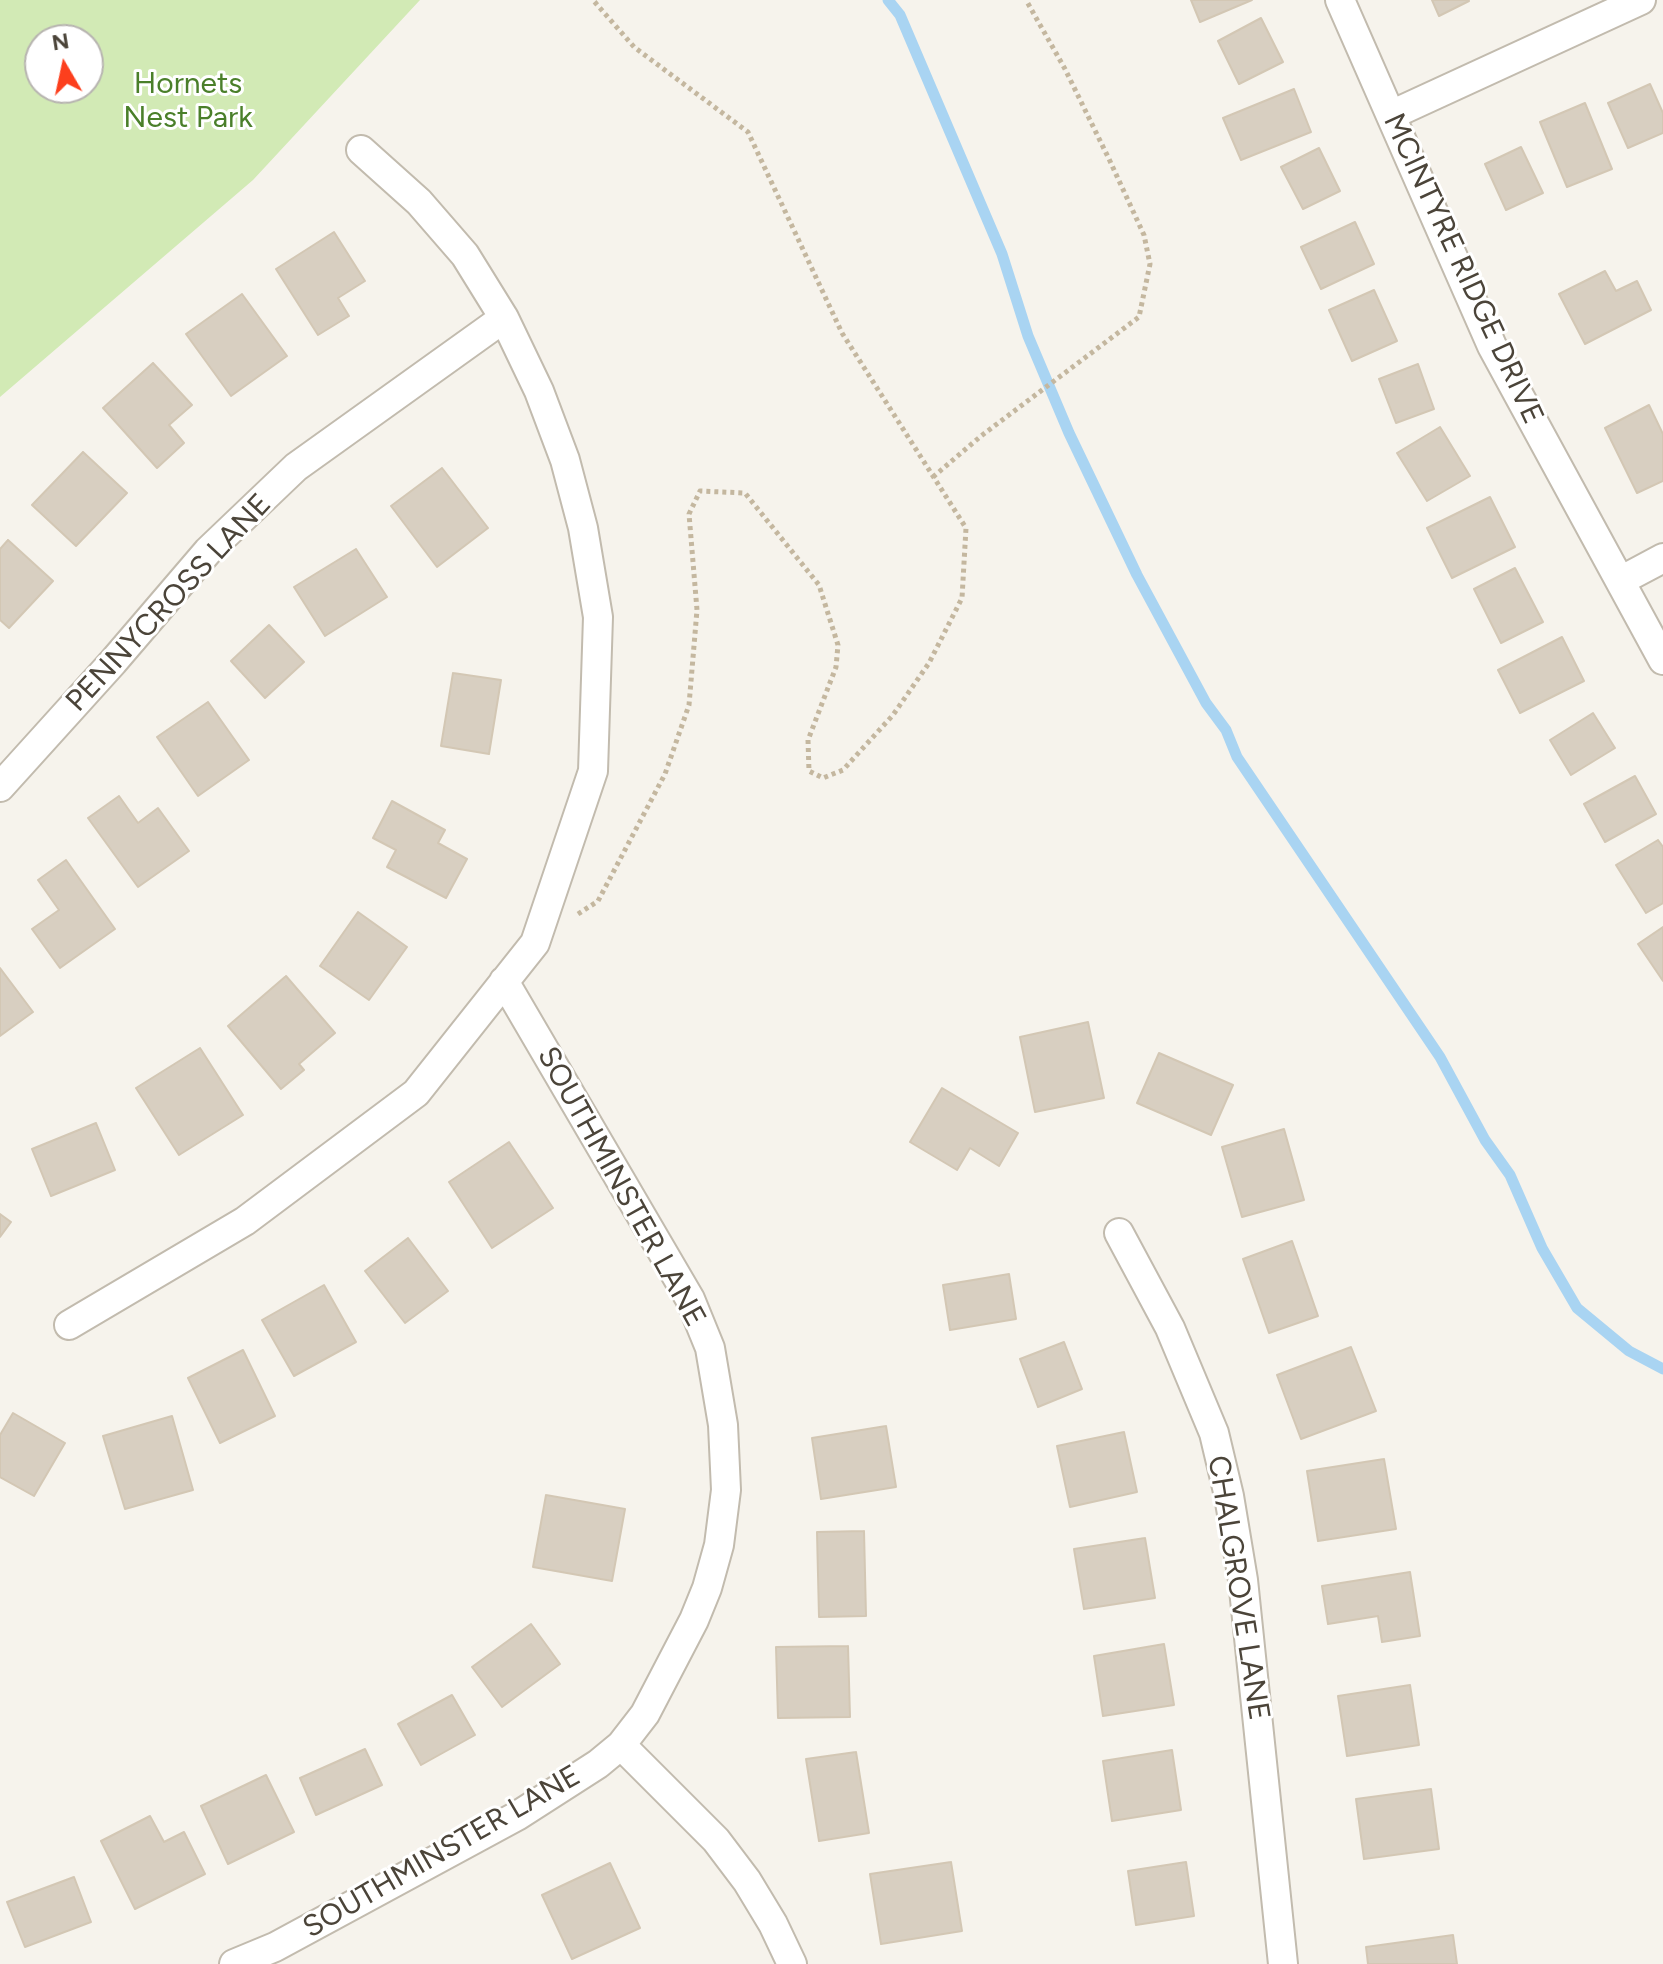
<!DOCTYPE html>
<style>
body{margin:0}
#map{position:relative;width:1663px;height:1964px;overflow:hidden;background:#f6f3ec;font-family:Figtree,sans-serif}
canvas{display:block}
.north{position:absolute;left:24px;top:24px;width:80px;height:80px;box-sizing:border-box;background:#fff;border:2px solid #b7b4b0;border-radius:50%;rotate:351deg;font-size:22px;font-weight:700;line-height:32px;text-align:center;color:#4b4439}
.north::after{content:'';display:block;margin:auto;width:28px;height:36px;background:#fc3f1d;clip-path:polygon(50% 0,100% 100%,50% 72%,0 100%)}
</style>
<div id="map">
<canvas width="1663" height="1964"></canvas>
<div class="north">N</div>
</div>
<script>
const context = document.querySelector('canvas').getContext('2d');
context.lineJoin = 'round';
function fillPath(path, color) {
  context.fillStyle = color;
  context.fill(path, 'evenodd');
}
function poly(rows) {
  const path = new Path2D();
  for (const r of rows) {
    path.moveTo(r[0], r[1]);
    for (let i = 2; i < r.length; i += 2) path.lineTo(r[i], r[i + 1]);
  }
  return path;
}
function strokePath(path, color, width, dash) {
  context.strokeStyle = color;
  context.lineWidth = width;
  context.lineCap = dash ? 'butt' : 'round';
  context.setLineDash(dash || []);
  context.stroke(path);
}
function drawText(font, color, halo, rows, align = 'center') {
  context.font = font + ' Figtree,sans-serif';
  context.lineWidth = 6;
  context.setLineDash([]);
  context.textBaseline = 'middle';
  context.strokeStyle = halo;
  context.fillStyle = color;
  for (const [text, x, y, turn = 0] of rows) {
    context.save();
    context.translate(x, y);
    context.rotate((+turn || 0) * Math.PI / 180);
    context.textAlign = isNaN(turn) ? turn : align;
    if (halo) context.strokeText(text, 0, 0);
    context.fillText(text, 0, 0);
    context.restore();
  }
}
fillPath(poly([
 [0,0,420,0,253,180,0,397],
 [88,40,88,88,40,88,40,40]
]), '#d2eab5');
strokePath(poly([
 [888,0,900,15,1002,254,1028,336,1069,433,1137,575,1206,703,1226,730,1237,757,1440,1057,1485,1140,1510,1175,1542,1248,1577,1308,1629,1351,1663,1369]
]), '#a9d4f2', 11);
const building = poly([
 [1191,0,1252,0,1200,22,1191,0],
 [1432,0,1468,0,1469,1,1439,16,1432,0],
 [1261,18,1283,62,1239,84,1218,41,1261,18],
 [1650,84,1663,113,1663,133,1628,148,1608,103,1650,84],
 [1294,89,1311,132,1241,160,1223,118,1294,89],
 [1585,103,1612,169,1567,187,1540,122,1585,103],
 [1521,147,1543,193,1506,210,1485,164,1521,147],
 [1319,148,1340,191,1303,209,1281,167,1319,148],
 [1355,222,1374,264,1321,289,1301,247,1355,222],
 [334,232,365,281,338,298,349,316,318,335,276,269,334,232],
 [1605,271,1616,291,1637,281,1651,310,1585,344,1559,294,1605,271],
 [1374,290,1397,341,1352,361,1329,310,1374,290],
 [242,294,287,356,231,396,186,334,242,294],
 [153,363,192,405,169,425,184,443,157,468,103,408,153,363],
 [1418,364,1434,409,1396,423,1379,379,1418,364],
 [1649,405,1663,434,1663,481,1637,493,1605,428,1649,405],
 [1440,427,1470,476,1427,501,1397,453,1440,427],
 [83,452,127,493,76,546,32,505,83,452],
 [442,468,488,528,437,567,391,506,442,468],
 [1490,497,1515,547,1452,578,1427,528,1490,497],
 [8,540,53,581,9,628,0,620,0,549,8,540],
 [356,549,387,597,325,636,294,587,356,549],
 [1515,568,1543,622,1501,643,1474,589,1515,568],
 [269,625,304,662,265,698,231,661,269,625],
 [1562,637,1584,681,1520,713,1498,670,1562,637],
 [453,673,501,680,489,754,441,746,453,673],
 [208,702,249,760,198,796,157,737,208,702],
 [1593,713,1615,748,1571,775,1550,740,1593,713],
 [1635,776,1656,814,1605,842,1584,804,1635,776],
 [119,796,138,823,158,808,189,851,138,887,88,818,119,796],
 [392,801,445,830,438,843,467,859,446,898,387,867,396,850,373,838,392,801],
 [1658,840,1663,847,1663,903,1646,913,1616,865,1658,840],
 [66,860,115,929,60,968,32,929,59,910,38,880,66,860],
 [358,912,407,947,369,1000,320,966,358,912],
 [1663,927,1663,981,1638,944,1663,927],
 [0,968,33,1012,0,1036,0,968],
 [286,976,335,1033,299,1064,304,1070,281,1089,228,1026,286,976],
 [1088,1022,1104,1098,1035,1112,1020,1037,1088,1022],
 [200,1048,243,1115,179,1155,136,1088,200,1048],
 [1159,1053,1233,1085,1211,1135,1137,1103,1159,1053],
 [942,1088,1018,1133,999,1166,970,1148,957,1170,910,1142,942,1088],
 [96,1123,115,1170,51,1196,32,1149,96,1123],
 [1284,1129,1304,1200,1242,1217,1222,1147,1284,1129],
 [509,1142,553,1208,492,1248,449,1182,509,1142],
 [0,1214,11,1222,0,1237,0,1214],
 [408,1238,448,1291,405,1323,365,1271,408,1238],
 [1292,1241,1318,1316,1269,1333,1243,1259,1292,1241],
 [1009,1274,1016,1319,950,1330,943,1285,1009,1274],
 [324,1285,356,1342,294,1376,262,1320,324,1285],
 [1064,1342,1082,1389,1038,1407,1020,1359,1064,1342],
 [1351,1347,1376,1411,1301,1439,1277,1375,1351,1347],
 [243,1350,275,1416,220,1443,188,1378,243,1350],
 [13,1413,65,1443,34,1496,0,1477,0,1435,13,1413],
 [172,1416,193,1490,125,1509,103,1436,172,1416],
 [886,1426,896,1487,821,1499,812,1438,886,1426],
 [1124,1432,1137,1492,1070,1507,1057,1446,1124,1432],
 [1384,1459,1396,1529,1318,1541,1307,1471,1384,1459],
 [546,1495,625,1509,612,1581,533,1567,546,1495],
 [864,1531,866,1616,819,1617,817,1532,864,1531],
 [1145,1538,1155,1598,1084,1609,1074,1549,1145,1538],
 [1410,1572,1420,1636,1382,1642,1378,1616,1328,1624,1322,1586,1410,1572],
 [531,1624,560,1664,502,1707,472,1667,531,1624],
 [1164,1644,1174,1705,1103,1716,1094,1656,1164,1644],
 [848,1646,850,1717,778,1718,776,1647,848,1646],
 [1410,1685,1419,1745,1347,1756,1338,1696,1410,1685],
 [452,1695,475,1735,421,1765,398,1724,452,1695],
 [365,1749,382,1785,316,1815,300,1778,365,1749],
 [1172,1750,1181,1810,1112,1821,1103,1761,1172,1750],
 [856,1752,869,1833,819,1841,806,1759,856,1752],
 [266,1775,294,1832,228,1864,201,1806,266,1775],
 [1431,1789,1439,1849,1364,1859,1356,1799,1431,1789],
 [150,1816,164,1842,184,1832,205,1874,135,1909,101,1841,150,1816],
 [951,1862,962,1931,881,1944,870,1874,951,1862],
 [1186,1862,1194,1916,1136,1925,1128,1871,1186,1862],
 [610,1863,640,1928,572,1959,542,1895,610,1863],
 [74,1877,91,1922,25,1947,7,1902,74,1877],
 [1453,1935,1457,1964,1368,1964,1366,1947,1453,1935]
]);
fillPath(building, '#d8cfc1');
strokePath(building, '#d3c7b4', 2);
const minor = poly([
 [1340,0,1492,346,1663,660],
 [1391,115,1641,0],
 [1620,581,1663,558],
 [0,787,113,662,208,551,296,467,504,318],
 [1119,1233,1170,1328,1214,1433,1229,1496,1243,1580,1283,1964],
 [69,1325,245,1221,416,1093,535,943,593,771,598,617,583,528,565,460,539,391,504,318,465,255,419,202,361,150],
 [621,1745,716,1840,747,1881,773,1924,792,1964],
 [234,1964,275,1947,517,1816,598,1764,621,1745,645,1714,694,1620,707,1588,719,1545,726,1490,723,1425,710,1348,690,1299,504,981]
]);
strokePath(minor, '#c2bbae', 32);
strokePath(poly([
 [933,477,981,436,1139,317,1150,264,1144,235,1109,159,1065,69,1026,0],
 [578,914,598,901,665,774,689,705,697,610,689,514,700,491,745,493,819,585,838,645,836,667,808,740,809,771,823,778,843,770,893,715,929,663,962,598,966,528,842,333,748,132,634,47,593,0]
]), '#c4b79f', 5, [4, 4]);
strokePath(minor, '#fff', 28);
drawText('30px', '#4a7f2a', '#fff', [
 ["Hornets",188,84],
 ["Nest Park",188,118]
]);
drawText('30px', '#4b4439', '#fff', [
 ["MCINTYRE RIDGE DRIVE",1463,269,65],
 ["PENNYCROSS LANE",169,603,-47],
 ["SOUTHMINSTER LANE",621,1187,61],
 ["CHALGROVE LANE",1238,1588,81],
 ["SOUTHMINSTER LANE",442,1852,-30]
]);
</script>
